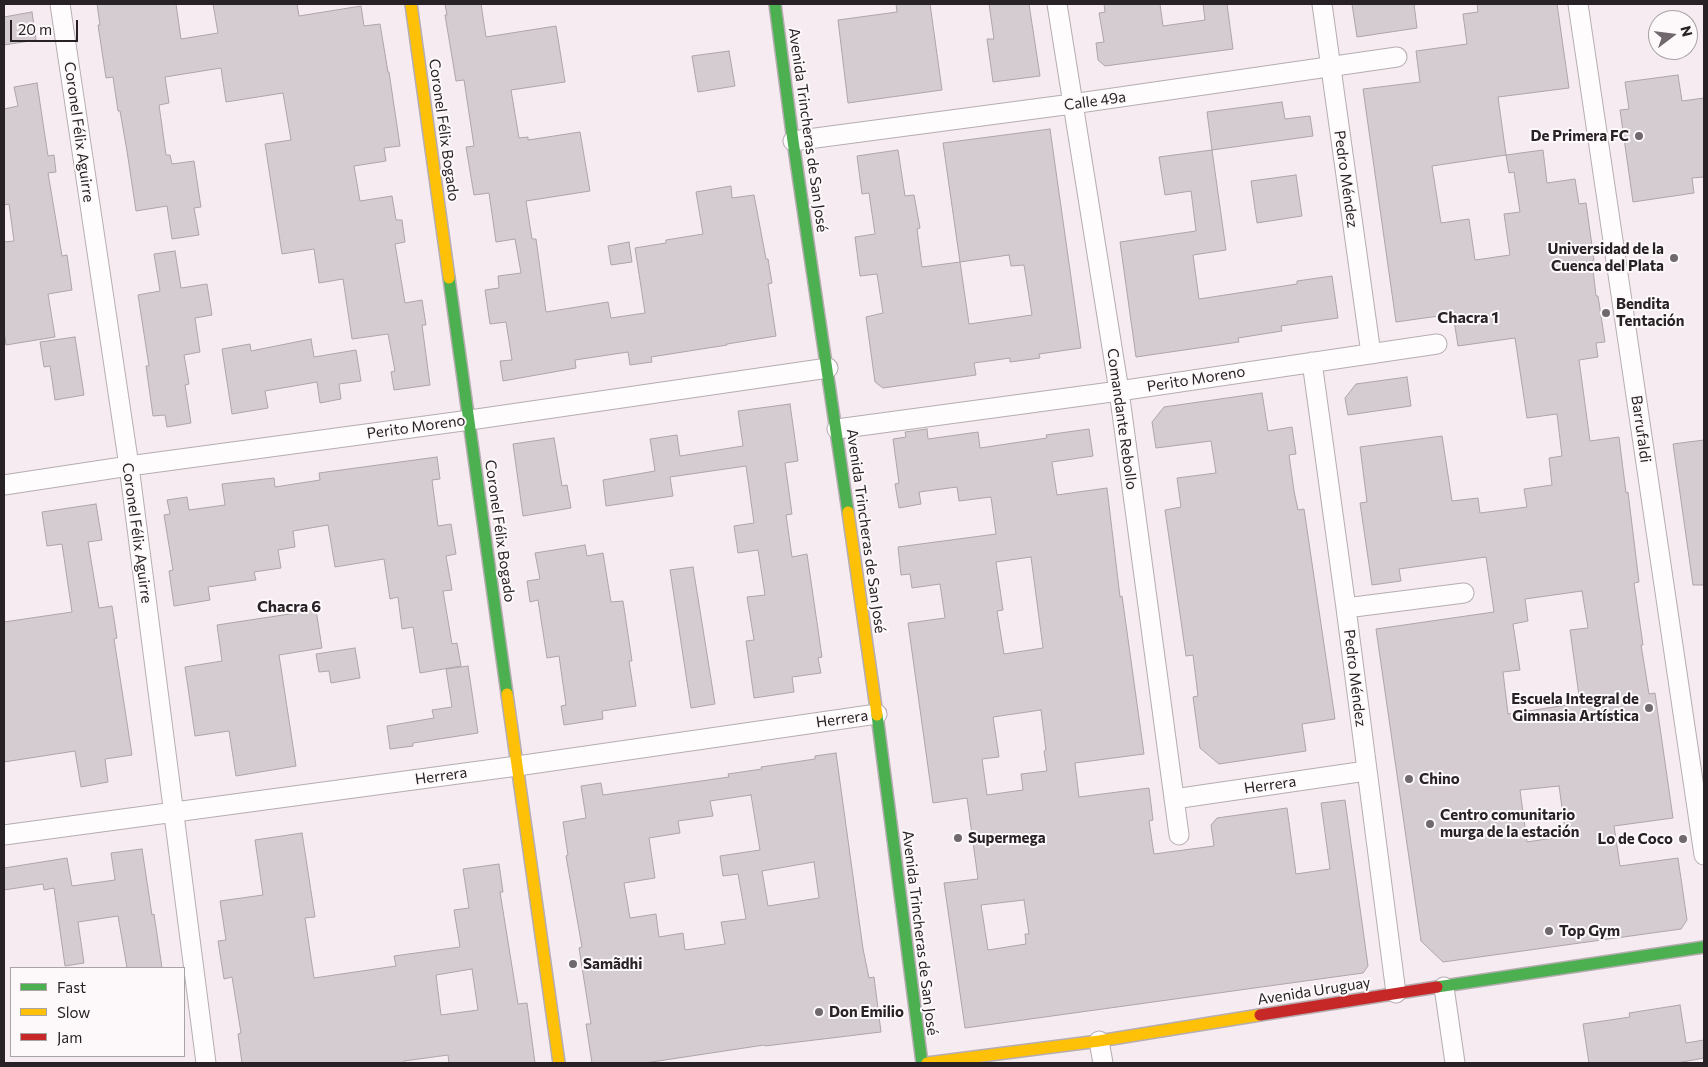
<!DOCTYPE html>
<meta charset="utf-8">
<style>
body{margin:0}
#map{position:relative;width:1708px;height:1067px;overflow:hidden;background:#f6ebf0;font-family:Commissioner,sans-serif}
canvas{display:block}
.frame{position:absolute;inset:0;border:5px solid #282125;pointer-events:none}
.legend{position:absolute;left:10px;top:967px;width:175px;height:90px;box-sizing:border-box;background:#fdf9fb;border:1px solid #a8a3a5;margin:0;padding:6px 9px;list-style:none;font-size:15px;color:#282125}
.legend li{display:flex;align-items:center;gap:10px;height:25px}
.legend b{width:25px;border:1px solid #a8a3a5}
.north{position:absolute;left:1648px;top:10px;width:50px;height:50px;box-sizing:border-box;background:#fdf9fb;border:1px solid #a8a3a5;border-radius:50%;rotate:75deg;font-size:14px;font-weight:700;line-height:20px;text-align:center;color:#282125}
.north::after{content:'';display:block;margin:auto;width:18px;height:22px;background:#70686c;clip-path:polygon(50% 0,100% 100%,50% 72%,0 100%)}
.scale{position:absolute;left:10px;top:20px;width:68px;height:22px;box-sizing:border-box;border:2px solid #282125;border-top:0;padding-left:6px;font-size:15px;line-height:18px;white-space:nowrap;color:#282125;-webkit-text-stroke:4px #fdf9fb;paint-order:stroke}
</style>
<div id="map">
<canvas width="1708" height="1067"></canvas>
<div class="frame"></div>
<ul class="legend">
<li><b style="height:6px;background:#4caf50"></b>Fast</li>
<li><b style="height:6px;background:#ffc107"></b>Slow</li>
<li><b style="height:6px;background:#c62828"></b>Jam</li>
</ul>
<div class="north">N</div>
<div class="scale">20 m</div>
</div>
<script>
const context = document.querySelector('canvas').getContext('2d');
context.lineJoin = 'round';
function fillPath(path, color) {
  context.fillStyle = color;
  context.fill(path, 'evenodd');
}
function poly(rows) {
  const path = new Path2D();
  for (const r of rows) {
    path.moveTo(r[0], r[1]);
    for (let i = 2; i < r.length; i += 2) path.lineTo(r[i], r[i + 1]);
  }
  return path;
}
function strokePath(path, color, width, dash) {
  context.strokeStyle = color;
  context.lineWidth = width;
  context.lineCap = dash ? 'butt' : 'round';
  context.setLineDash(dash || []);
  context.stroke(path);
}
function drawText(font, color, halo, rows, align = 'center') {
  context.font = font + ' Commissioner,sans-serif';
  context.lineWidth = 4;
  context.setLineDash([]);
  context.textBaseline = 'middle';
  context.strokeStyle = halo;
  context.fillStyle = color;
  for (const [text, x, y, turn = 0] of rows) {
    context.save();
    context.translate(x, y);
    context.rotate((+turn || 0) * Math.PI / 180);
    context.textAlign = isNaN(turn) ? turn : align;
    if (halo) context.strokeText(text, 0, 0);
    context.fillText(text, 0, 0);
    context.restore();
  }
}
const building = poly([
 [97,4,176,4,181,39,218,33,213,4,297,4,299,16,361,6,364,26,380,24,388,72,389,72,400,146,384,148,386,161,354,166,360,201,392,196,396,220,402,220,405,242,395,244,405,303,422,300,426,325,422,325,430,385,394,390,391,372,395,371,388,334,352,339,343,279,319,283,314,249,282,254,265,144,291,140,283,93,226,102,221,68,165,77,169,103,159,105,166,155,170,155,172,164,194,161,201,207,194,208,199,235,172,239,167,206,136,211,127,151,120,111,118,111,113,77,106,78,98,25,100,25,97,4],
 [445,4,481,4,486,37,556,26,565,82,511,90,519,138,528,137,528,140,580,132,590,191,526,201,532,239,536,239,546,312,608,302,611,318,645,313,635,248,666,243,666,240,703,234,696,192,731,186,732,198,754,195,766,259,768,259,772,283,768,284,776,336,727,344,727,345,651,357,652,362,630,365,628,352,575,360,576,368,503,381,500,361,512,360,506,322,490,324,485,290,499,288,498,276,521,273,515,239,496,242,489,193,474,195,466,147,474,146,464,80,456,81,445,15,447,15,445,4],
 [896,4,930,4,942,90,848,103,838,20,897,12,896,4],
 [989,4,1029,4,1040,76,993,82,987,39,994,39,989,4],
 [1104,4,1160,4,1163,26,1205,20,1203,4,1227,4,1233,49,1105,66,1098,60,1096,43,1104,42,1099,13,1105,12,1104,4],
 [1352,4,1414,4,1417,28,1357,37,1352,4],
 [1477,4,1557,4,1569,88,1498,97,1506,155,1543,150,1547,183,1575,179,1579,204,1586,203,1594,260,1592,261,1596,296,1598,296,1605,342,1596,343,1598,357,1579,360,1590,441,1619,437,1626,493,1628,492,1639,582,1634,583,1643,645,1641,645,1649,694,1655,693,1673,818,1614,826,1620,866,1678,858,1687,920,1681,929,1443,962,1421,941,1376,629,1494,612,1486,557,1399,569,1401,581,1372,585,1360,503,1367,502,1360,447,1442,436,1452,501,1478,498,1480,513,1527,507,1524,489,1552,485,1549,458,1562,456,1557,414,1527,418,1515,338,1458,346,1453,314,1396,322,1363,89,1420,82,1416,51,1467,44,1463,14,1478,12,1477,4],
 [1506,155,1509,173,1514,172,1520,212,1504,214,1510,255,1475,260,1469,219,1441,223,1432,166,1506,155],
 [1582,591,1588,628,1570,630,1580,703,1508,714,1503,672,1520,670,1513,624,1528,621,1525,599,1582,591],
 [1559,786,1566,836,1527,842,1520,790,1559,786],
 [32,12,36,40,4,45,4,17,32,12],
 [729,51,735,86,698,92,692,56,729,51],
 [1678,75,1682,101,1704,98,1704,177,1692,178,1694,193,1633,202,1620,110,1629,109,1625,82,1678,75],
 [37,83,48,156,54,155,56,172,48,173,62,256,67,255,72,290,48,294,55,337,6,345,4,332,4,242,14,241,9,204,4,205,4,109,18,106,14,87,37,83],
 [1282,102,1285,119,1310,116,1313,136,1212,150,1207,112,1282,102],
 [1050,129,1081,348,1039,354,1040,358,1010,362,1010,358,974,363,976,375,883,388,875,382,866,317,883,313,877,274,860,276,855,237,875,234,869,193,862,194,857,156,898,150,905,196,914,195,920,228,917,229,922,267,960,262,943,143,1050,129],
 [1009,255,1011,266,1024,265,1032,315,969,324,960,262,1009,255],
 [1212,150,1226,250,1193,255,1199,299,1297,284,1297,281,1332,276,1338,318,1281,326,1282,331,1238,338,1239,342,1136,357,1120,242,1196,231,1191,191,1165,195,1159,157,1212,150],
 [1296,175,1302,216,1257,223,1251,181,1296,175],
 [629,242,632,262,611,265,608,246,629,242],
 [175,251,181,288,207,284,212,315,195,318,200,352,184,355,189,384,185,385,191,423,167,427,165,415,153,416,146,366,149,366,138,295,160,291,154,254,175,251],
 [75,337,84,395,55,400,50,366,44,367,40,342,75,337],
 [311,339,314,357,356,350,361,381,339,384,341,399,320,403,317,382,265,391,268,408,232,414,222,349,250,344,251,351,311,339],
 [1407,377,1411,406,1348,415,1345,398,1356,384,1407,377],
 [1262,393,1268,431,1292,427,1296,454,1289,455,1294,491,1298,510,1304,509,1335,719,1302,724,1306,751,1219,764,1200,748,1193,697,1198,696,1193,655,1186,656,1165,510,1181,507,1177,478,1216,473,1211,441,1156,448,1152,422,1164,407,1262,393],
 [790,404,798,461,785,463,792,514,786,515,792,557,807,554,822,657,818,658,821,673,792,677,794,692,754,698,746,641,754,640,747,597,765,595,758,550,738,553,734,526,754,523,746,466,670,477,673,496,606,506,603,480,655,471,650,439,677,435,680,456,743,446,738,411,790,404],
 [927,429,928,439,978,432,980,448,1047,438,1046,435,1089,429,1093,456,1052,462,1057,495,1107,488,1120,597,1122,596,1144,754,1075,763,1079,797,1149,788,1153,820,1149,821,1154,854,1214,846,1211,825,1217,818,1287,808,1296,874,1330,869,1321,803,1345,800,1368,966,1363,973,965,1028,944,883,978,879,967,798,933,803,908,623,945,618,940,584,912,588,910,574,901,575,898,547,996,534,991,497,959,501,957,487,919,492,921,504,899,508,895,484,899,483,893,439,906,437,905,432,927,429],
 [1031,557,1043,648,1004,654,997,611,1003,610,996,562,1031,557],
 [1041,710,1046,750,1044,751,1047,771,1021,774,1023,790,987,795,982,759,999,757,993,717,1041,710],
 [1024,900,1029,934,1025,934,1026,944,988,950,981,905,1024,900],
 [554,438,562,486,567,485,571,508,523,516,513,444,554,438],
 [1704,440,1704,585,1693,585,1673,444,1704,440],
 [437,457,440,479,432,480,438,526,451,524,456,554,446,556,452,590,443,591,452,644,457,643,461,666,420,673,413,627,402,629,398,597,390,599,384,559,335,567,328,525,293,531,295,547,278,550,281,568,254,572,256,580,208,587,210,600,174,606,169,571,173,570,164,515,170,514,167,500,187,497,189,510,225,505,222,484,274,478,275,487,320,480,319,473,437,457],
 [96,504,102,540,88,542,99,608,112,606,117,638,114,639,132,755,105,759,108,782,81,787,75,751,4,762,4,622,72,612,62,544,47,546,42,512,96,504],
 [585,545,587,556,603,553,611,602,623,601,632,661,629,661,636,706,602,711,603,719,564,725,561,706,566,705,559,656,547,658,538,600,530,602,527,581,540,579,535,553,585,545],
 [693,567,715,704,691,708,670,570,693,567],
 [316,610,322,648,279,655,296,766,236,776,229,731,195,736,185,667,222,661,217,625,316,610],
 [355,648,360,678,331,683,329,671,319,672,316,654,355,648],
 [468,666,478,733,413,743,413,746,390,749,387,726,434,718,432,710,452,707,446,669,468,666],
 [836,753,863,949,869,978,874,977,881,1032,765,1046,764,1045,645,1063,592,1063,586,1024,591,1024,579,948,582,947,566,856,568,855,563,822,586,818,581,786,601,783,603,795,729,777,728,774,762,769,761,767,815,759,815,756,836,753],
 [751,795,760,850,720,856,723,876,738,874,746,919,721,922,725,944,685,950,683,933,659,937,656,914,630,918,624,883,655,878,649,838,680,833,678,821,713,816,710,801,751,795],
 [814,862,819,898,768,906,762,871,814,862],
 [302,833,315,917,305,918,314,978,396,966,394,956,460,947,454,910,469,908,463,869,499,864,503,892,500,892,518,1004,527,1003,535,1063,449,1063,448,1055,404,1061,404,1063,242,1063,238,1034,241,1033,232,977,224,979,218,941,226,940,220,901,263,895,255,840,302,833],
 [472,969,478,1010,441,1015,436,975,472,969],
 [142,849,152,915,154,914,162,968,127,968,118,916,78,922,84,963,65,966,54,888,44,890,43,884,4,890,4,868,67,858,72,886,115,880,111,853,142,849],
 [1680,1005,1686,1043,1704,1040,1704,1058,1677,1063,1589,1063,1583,1024,1630,1017,1629,1013,1680,1005]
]);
fillPath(building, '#d4ccd0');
strokePath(building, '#ada5a9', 1);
const street = poly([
 [60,4,129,466,206,1063],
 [1057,4,1119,391,1179,835],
 [1322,4,1371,354],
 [1578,4,1704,855],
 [793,141,1072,104,1397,57],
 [1312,362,1346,608,1396,993],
 [837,429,1119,391,1437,344],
 [4,485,129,466,470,420,828,368],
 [1346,608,1464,593],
 [1174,799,1366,771],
 [4,835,517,766,877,714],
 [1444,987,1455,1063],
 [1099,1041,1103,1063]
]);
const fast = poly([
 [775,4,793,141,848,512],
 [449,278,507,694],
 [877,715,922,1063],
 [1437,987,1704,947]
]);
const slow = poly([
 [411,4,449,278],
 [848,512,877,715],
 [507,694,559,1063],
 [927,1063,1099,1041,1260,1015]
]);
const jam = poly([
 [1260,1015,1437,987]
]);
strokePath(street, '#b5adb1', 21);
strokePath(fast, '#b5adb1', 14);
strokePath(slow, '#b5adb1', 14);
strokePath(jam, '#b5adb1', 14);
strokePath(street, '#fefcfd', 19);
strokePath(fast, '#4caf50', 11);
strokePath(slow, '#ffc107', 11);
strokePath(jam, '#c62828', 11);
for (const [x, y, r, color] of [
 [1639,136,5,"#70686c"],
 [1674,258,5,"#70686c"],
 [1606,313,5,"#70686c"],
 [1649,708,5,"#70686c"],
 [1409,779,5,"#70686c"],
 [1430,824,5,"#70686c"],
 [958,838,5,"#70686c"],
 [1683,839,5,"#70686c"],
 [1549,931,5,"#70686c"],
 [573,964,5,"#70686c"],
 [819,1012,5,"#70686c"]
]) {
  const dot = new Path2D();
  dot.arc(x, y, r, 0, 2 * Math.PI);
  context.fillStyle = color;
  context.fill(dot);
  strokePath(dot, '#fdf9fb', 2);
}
drawText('15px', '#282125', '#fdf9fb', [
 ["Calle 49a",1095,101,-8],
 ["Coronel Félix Bogado",444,130,82],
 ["Avenida Trincheras de San José",808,130,82],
 ["Coronel Félix Aguirre",79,132,82],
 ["Pedro Méndez",1346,179,82],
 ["Perito Moreno",1196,379,-9],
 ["Comandante Rebollo",1122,419,82],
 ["Perito Moreno",416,427,-8],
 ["Barrufaldi",1641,429,82],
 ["Coronel Félix Bogado",500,531,82],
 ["Avenida Trincheras de San José",866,531,82],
 ["Coronel Félix Aguirre",137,533,82],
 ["Pedro Méndez",1355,678,83],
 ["Herrera",842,719,-8],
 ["Herrera",441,776,-8],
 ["Herrera",1270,785,-8],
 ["Avenida Trincheras de San José",920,933,83],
 ["Avenida Uruguay",1314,991,-9]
]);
drawText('bold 15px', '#282125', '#fdf9fb', [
 ["De Primera FC",1629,136,"right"],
 ["Universidad de la",1664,249,"right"],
 ["Cuenca del Plata",1664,266,"right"],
 ["Bendita",1616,304],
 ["Tentación",1616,321],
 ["Escuela Integral de",1639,699,"right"],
 ["Gimnasia Artística",1639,716,"right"],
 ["Chino",1419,779],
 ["Centro comunitario",1440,815],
 ["murga de la estación",1440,832],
 ["Supermega",968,838],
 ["Lo de Coco",1673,839,"right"],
 ["Top Gym",1559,931],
 ["Samãdhi",583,964],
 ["Don Emilio",829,1012]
], 'left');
drawText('bold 16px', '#282125', '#fdf9fb', [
 ["Chacra 1",1468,318],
 ["Chacra 6",289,607]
]);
</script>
